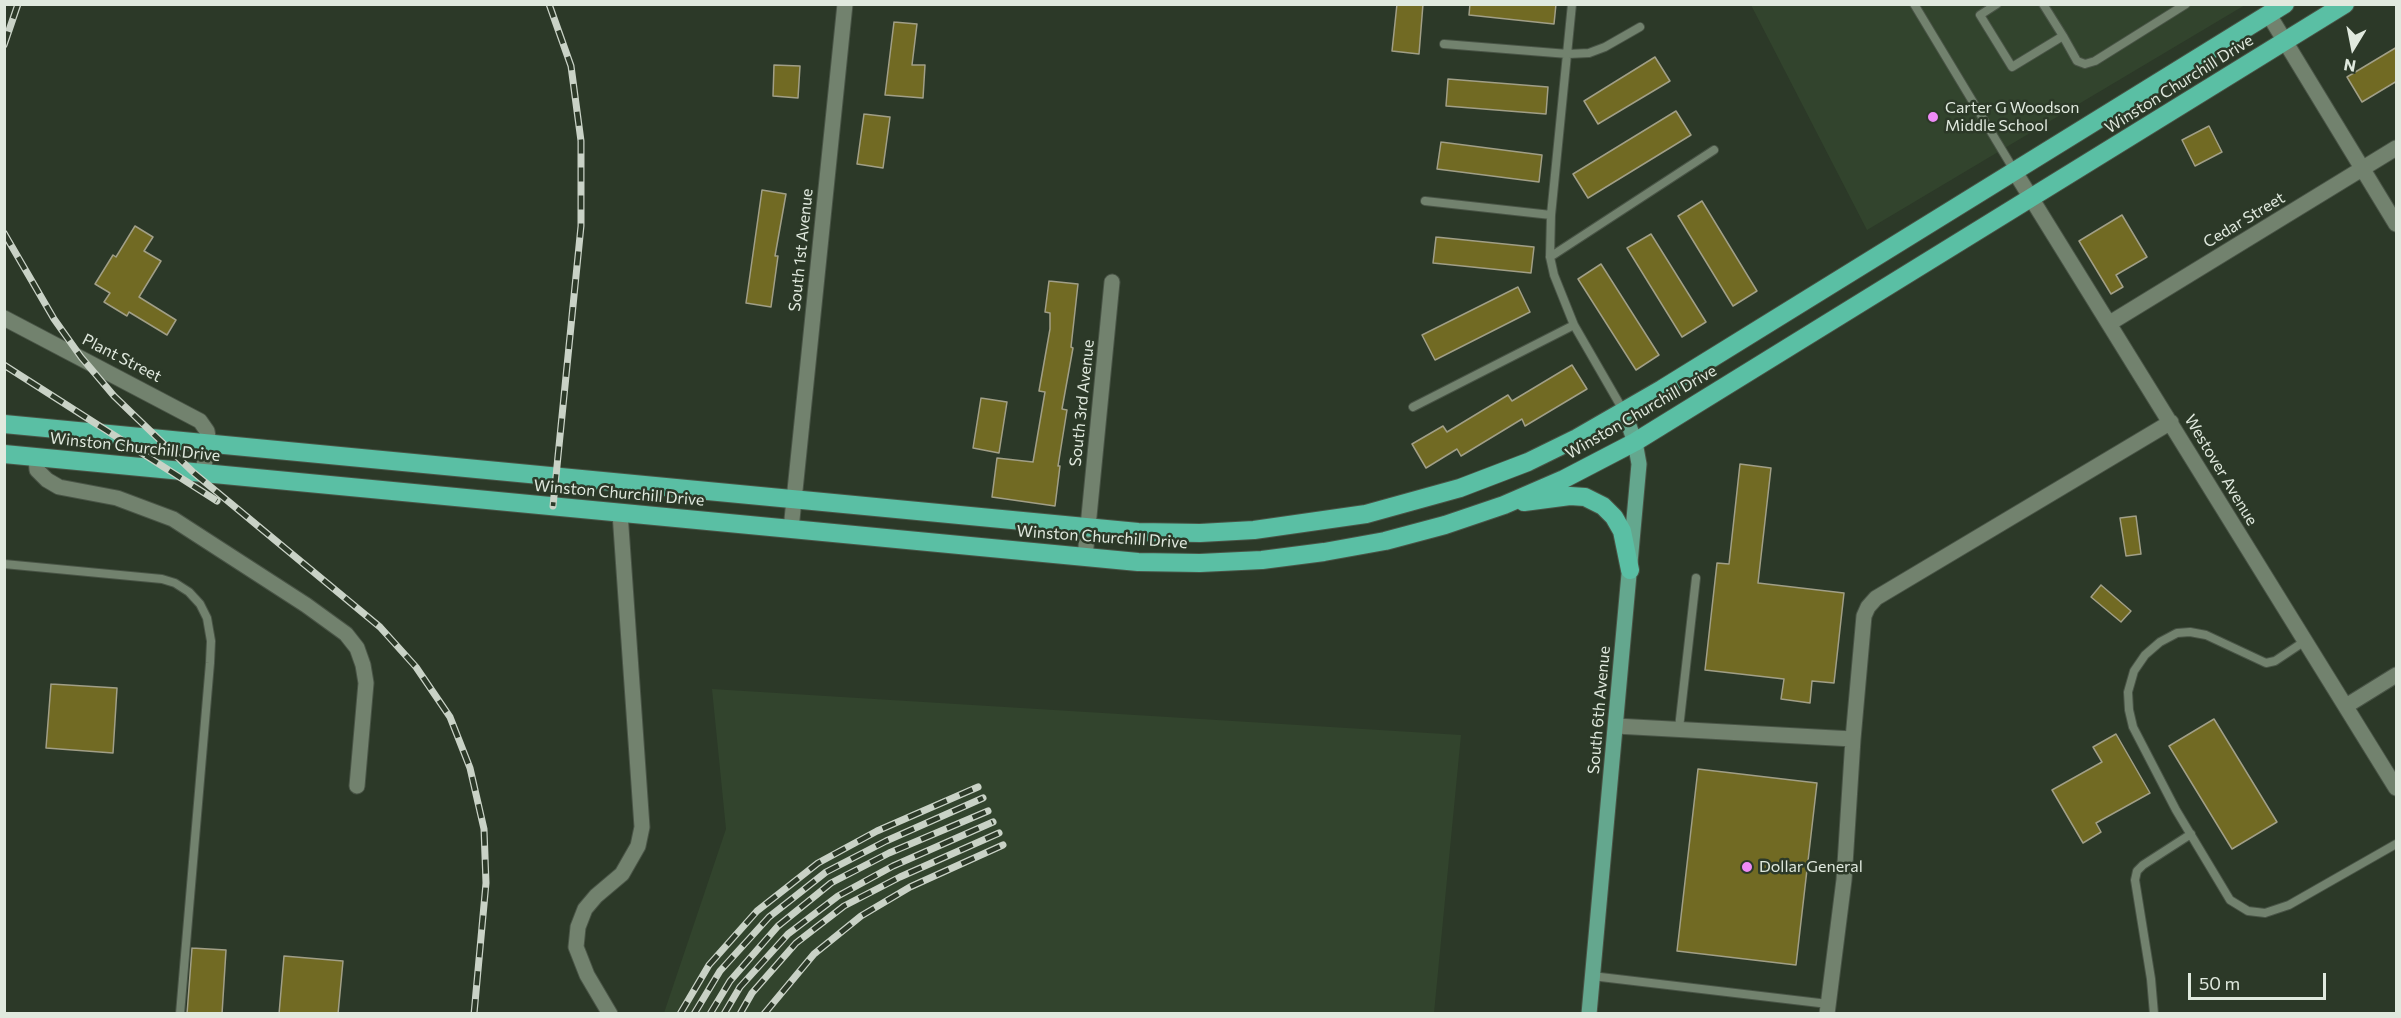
<!DOCTYPE html>
<style>
body{margin:0}
#map{position:relative;width:2401px;height:1018px;overflow:hidden;background:#2c3928;font-family:Commissioner,sans-serif}
canvas{display:block}
.frame{position:absolute;inset:0;border:6px solid #e0e9de;pointer-events:none}
.north{position:absolute;left:2323px;top:18px;width:60px;height:60px;-webkit-text-stroke:4px #2c3928;paint-order:stroke;rotate:190deg;font-size:16px;font-weight:700;line-height:24px;text-align:center;color:#e0e9de}
.north::after{content:'';display:block;margin:auto;width:21px;height:27px;background:#e0e9de;clip-path:polygon(50% 0,100% 100%,50% 72%,0 100%)}
.scale{position:absolute;left:2188px;top:973px;width:138px;height:27px;box-sizing:border-box;border:3px solid #e0e9de;border-top:0;padding-left:8px;font-size:18px;line-height:21px;white-space:nowrap;color:#e0e9de;-webkit-text-stroke:4px #2c3928;paint-order:stroke}
</style>
<div id="map">
<canvas width="2401" height="1018"></canvas>
<div class="frame"></div>
<div class="north">N</div>
<div class="scale">50 m</div>
</div>
<script>
const context = document.querySelector('canvas').getContext('2d');
context.lineJoin = 'round';
function fillPath(path, color) {
  context.fillStyle = color;
  context.fill(path, 'evenodd');
}
function poly(rows) {
  const path = new Path2D();
  for (const r of rows) {
    path.moveTo(r[0], r[1]);
    for (let i = 2; i < r.length; i += 2) path.lineTo(r[i], r[i + 1]);
  }
  return path;
}
function strokePath(path, color, width, dash) {
  context.strokeStyle = color;
  context.lineWidth = width;
  context.lineCap = dash ? 'butt' : 'round';
  context.setLineDash(dash || []);
  context.stroke(path);
}
function drawText(font, color, halo, rows, align = 'center') {
  context.font = font + ' Commissioner,sans-serif';
  context.lineWidth = 5;
  context.setLineDash([]);
  context.textBaseline = 'middle';
  context.strokeStyle = halo;
  context.fillStyle = color;
  for (const [text, x, y, turn = 0] of rows) {
    context.save();
    context.translate(x, y);
    context.rotate((+turn || 0) * Math.PI / 180);
    context.textAlign = isNaN(turn) ? turn : align;
    if (halo) context.strokeText(text, 0, 0);
    context.fillText(text, 0, 0);
    context.restore();
  }
}
fillPath(poly([
 [1751,5,2245,5,1867,230],
 [712,689,1461,735,1434,1013,664,1013,726,829]
]), '#32442d');
const building = poly([
 [1397,4,1423,4,1419,54,1392,51,1397,4],
 [1470,4,1556,4,1554,24,1469,15,1470,4],
 [894,22,917,24,912,65,925,65,923,98,885,95,894,22],
 [2397,47,2397,81,2362,102,2347,77,2397,47],
 [1655,57,1670,81,1598,124,1584,101,1655,57],
 [774,65,800,66,798,98,773,96,774,65],
 [1448,79,1548,87,1546,114,1446,106,1448,79],
 [1676,111,1691,135,1588,198,1573,174,1676,111],
 [864,114,890,117,883,168,857,164,864,114],
 [2209,126,2222,152,2195,166,2182,140,2209,126],
 [1441,142,1542,155,1539,182,1437,169,1441,142],
 [762,190,786,194,775,256,778,256,771,307,746,303,762,190],
 [1702,201,1757,291,1733,306,1678,216,1702,201],
 [2122,215,2147,257,2116,275,2123,287,2111,294,2079,241,2122,215],
 [135,226,153,237,144,251,161,261,139,297,176,320,167,335,129,312,127,316,104,302,110,293,95,284,113,255,116,257,135,226],
 [1651,234,1706,322,1682,337,1627,248,1651,234],
 [1436,237,1534,247,1531,273,1433,263,1436,237],
 [1601,264,1659,355,1636,370,1578,279,1601,264],
 [1049,281,1078,284,1071,347,1073,348,1062,409,1067,410,1058,466,1060,466,1055,506,992,497,997,458,1033,462,1045,392,1039,391,1050,329,1050,313,1045,312,1049,281],
 [1518,287,1530,312,1435,360,1422,335,1518,287],
 [1572,365,1587,389,1525,426,1522,419,1461,456,1457,449,1426,468,1412,444,1443,426,1447,432,1508,395,1512,401,1572,365],
 [981,398,1007,402,999,453,973,448,981,398],
 [1740,464,1771,468,1758,583,1844,593,1834,683,1812,681,1810,703,1781,699,1784,679,1705,670,1717,563,1729,564,1740,464],
 [2136,516,2141,554,2126,556,2120,518,2136,516],
 [2101,585,2131,611,2121,622,2091,597,2101,585],
 [51,684,117,688,113,753,46,748,51,684],
 [2214,719,2277,822,2232,849,2169,746,2214,719],
 [2116,734,2150,793,2096,823,2101,832,2083,843,2052,790,2102,762,2093,747,2116,734],
 [1698,769,1817,783,1796,965,1677,951,1698,769],
 [192,948,226,950,222,1014,187,1014,192,948],
 [284,956,343,961,338,1014,279,1014,284,956]
]);
fillPath(building, '#716a23');
strokePath(building, '#a19f87', 1.5);
const lane = poly([
 [1572,4,1551,215,1550,257,1554,275,1574,325,1623,410],
 [1914,4,2014,170],
 [1997,4,1980,15,2012,67,2063,36,2043,4],
 [2063,36,2077,61,2085,64,2095,61,2186,4],
 [1444,44,1568,54,1589,53,1605,47,1640,27],
 [1425,201,1551,215],
 [1550,257,1714,150],
 [1413,407,1574,325],
 [4,564,162,579,175,583,189,592,200,604,207,618,211,641,210,663,180,1014],
 [2305,641,2275,661,2266,663,2206,635,2190,632,2177,633,2160,642,2145,655,2134,671,2128,692,2129,710,2133,727,2176,810,2230,900,2248,911,2265,913,2289,905,2396,844],
 [1679,728,1696,578],
 [1592,976,1828,1004],
 [2154,1014,2151,979,2135,880,2137,871,2143,865,2191,834]
]);
const street = poly([
 [2269,15,2396,224],
 [2015,172,2396,788],
 [4,318,200,421,207,431,209,443,202,474],
 [2110,323,2396,148],
 [36,457,37,470,47,480,59,487,117,498,173,519,306,605,346,634,357,648,363,665,366,683,357,786],
 [791,529,845,4],
 [1085,557,1112,282],
 [2346,706,2396,675],
 [1616,726,1853,739],
 [610,1014,587,975,576,947,578,927,585,909,596,896,622,874,638,846,642,827,620,513],
 [1827,1014,1844,880,1853,739,1864,616,1868,607,1876,598,2171,422]
]);
const primary = poly([
 [1589,1014,1639,464,1635,442,1624,412]
]);
const highway = poly([
 [4,424,1138,532,1200,533,1254,530,1366,514,1460,488,1528,462,1577,438,1662,389,2285,4],
 [4,454,1138,562,1200,563,1262,560,1324,552,1385,541,1445,525,1504,505,1564,479,1635,442,2345,4],
 [1524,502,1570,496,1585,497,1603,506,1614,517,1622,531,1630,570]
]);
strokePath(lane, '#495446', 10);
strokePath(street, '#495446', 17);
strokePath(primary, '#495446', 17);
strokePath(highway, '#495446', 20);
strokePath(lane, '#72826e', 8);
strokePath(street, '#72826e', 15);
strokePath(primary, '#64a78e', 15);
strokePath(highway, '#5abfa4', 18);
const rail = poly([
 [549,4,571,66,581,141,581,226,553,506],
 [4,45,18,4],
 [4,233,54,319,81,357,114,396,194,473,380,627,416,667,450,717,470,768,484,829,486,883,474,1014],
 [4,365,217,501],
 [680,1014,709,965,757,911,818,863,877,831,978,787],
 [694,1014,720,971,769,917,826,872,886,841,983,798],
 [710,1014,730,981,778,926,831,883,889,853,988,811],
 [724,1014,740,987,788,934,838,896,893,866,993,822],
 [740,1014,752,993,796,943,844,906,900,877,999,833],
 [764,1014,814,954,861,916,910,887,1003,845]
]);
strokePath(rail, '#c9d2c6', 7);
strokePath(rail, '#2c3928', 4.5, [14]);
for (const [x, y, r, color] of [
 [1933,117,6,"#ef8bf7"],
 [1747,867,6,"#ef8bf7"]
]) {
  const dot = new Path2D();
  dot.arc(x, y, r, 0, 2 * Math.PI);
  context.fillStyle = color;
  context.fill(dot);
  strokePath(dot, '#2c3928', 2);
}
drawText('16px', '#e0e9de', '#2c3928', [
 ["Winston Churchill Drive",2179,84,-32],
 ["Cedar Street",2244,220,-31],
 ["South 1st Avenue",801,250,-84],
 ["Plant Street",122,358,27],
 ["South 3rd Avenue",1082,403,-84],
 ["Winston Churchill Drive",1641,412,-30],
 ["Winston Churchill Drive",135,447,6],
 ["Westover Avenue",2221,470,59],
 ["Winston Churchill Drive",619,493,5],
 ["Winston Churchill Drive",1102,537,4],
 ["South 6th Avenue",1599,710,-85]
]);
drawText('16px', '#e0e9de', '#2c3928', [
 ["Carter G Woodson",1945,108],
 ["Middle School",1945,126],
 ["Dollar General",1759,867]
], 'left');
</script>
